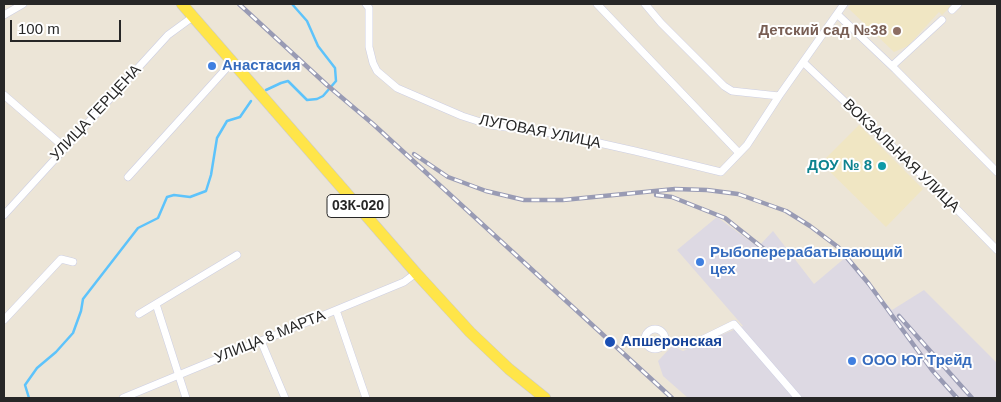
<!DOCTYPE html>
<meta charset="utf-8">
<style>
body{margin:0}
#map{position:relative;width:1001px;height:402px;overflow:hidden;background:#ece5d7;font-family:Helvetica,sans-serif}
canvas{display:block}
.frame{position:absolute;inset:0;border:5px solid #272727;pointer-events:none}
.scale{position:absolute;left:10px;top:20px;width:111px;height:22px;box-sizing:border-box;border:2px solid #272727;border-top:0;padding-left:6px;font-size:15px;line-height:18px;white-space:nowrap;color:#272727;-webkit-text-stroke:4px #fff;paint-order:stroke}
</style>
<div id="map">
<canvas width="1001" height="402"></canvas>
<div class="frame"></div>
<div class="scale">100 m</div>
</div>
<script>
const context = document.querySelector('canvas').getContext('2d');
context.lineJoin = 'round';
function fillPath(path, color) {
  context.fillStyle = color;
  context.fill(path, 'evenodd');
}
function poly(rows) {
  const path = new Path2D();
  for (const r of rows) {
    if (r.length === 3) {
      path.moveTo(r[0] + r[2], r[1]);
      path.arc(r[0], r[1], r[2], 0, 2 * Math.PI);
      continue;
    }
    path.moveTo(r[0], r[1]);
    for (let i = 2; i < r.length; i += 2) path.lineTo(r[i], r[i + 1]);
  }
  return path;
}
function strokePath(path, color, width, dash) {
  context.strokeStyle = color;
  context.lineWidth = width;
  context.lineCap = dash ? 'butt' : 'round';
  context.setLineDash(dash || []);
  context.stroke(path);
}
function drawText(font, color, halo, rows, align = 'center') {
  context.font = font + ' Helvetica,sans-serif';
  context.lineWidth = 4;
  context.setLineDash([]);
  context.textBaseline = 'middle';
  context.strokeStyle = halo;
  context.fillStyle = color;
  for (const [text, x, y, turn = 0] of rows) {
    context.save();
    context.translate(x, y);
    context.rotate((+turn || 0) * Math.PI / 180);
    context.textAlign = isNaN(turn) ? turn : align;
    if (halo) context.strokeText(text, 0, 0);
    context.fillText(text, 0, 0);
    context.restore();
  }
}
fillPath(poly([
 [717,217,758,247,773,231,814,284,846,257,892,310,924,290,997,363,997,398,688,398,663,376,658,361,672,346,683,351,743,326,677,250]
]), '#ddd9e3');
fillPath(poly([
 [851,4,953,4,942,15,939,12,908,46,894,52,848,8],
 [859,125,923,189,886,227,821,163]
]), '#f0e6c3');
strokePath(poly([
 [266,90,281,83,288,81,307,100,317,99,323,96,336,81,335,68,318,46,307,21,292,4],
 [29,398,25,385,37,368,56,352,73,333,81,311,83,299,138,228,158,218,167,197,174,195,190,197,206,191,211,175,217,138,227,121,240,117,251,101]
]), '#5dc3fb', 2.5);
const street = poly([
 [366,4,369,8,369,47,373,63,377,71,397,88,462,116,490,125,559,134,635,151,721,172,747,145,779,96,844,4],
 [597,4,739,153],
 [645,4,661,23,724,86,732,91,779,96],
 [952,10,958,4],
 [837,14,895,69,997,172],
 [4,15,23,4],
 [803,62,937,189,997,250],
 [892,66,942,20],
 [4,95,64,147],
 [128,177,233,61],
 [4,215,168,35,194,16],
 [156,304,186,398],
 [336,310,366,398],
 [139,314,237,255],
 [4,320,61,259,73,262],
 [655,339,10],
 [261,341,285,398],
 [664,342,691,345,734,324,798,398],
 [123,398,404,282,416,273]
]);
const primary = poly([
 [182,4,416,273,470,332,509,369,545,398]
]);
strokePath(street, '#cccee3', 8);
strokePath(primary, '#cbcbcb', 12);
strokePath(street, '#fff', 7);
strokePath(primary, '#ffe549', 11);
const rail = poly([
 [239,4,327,85,373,124,672,398],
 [414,154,448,177,486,191,524,200,563,200,675,189,707,190,738,194,786,211,810,226,838,247,869,284,932,370,957,398],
 [656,195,672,197,725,218,764,249],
 [899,316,972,398]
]);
strokePath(rail, '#999bb4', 4.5);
strokePath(rail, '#fff', 2.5, [8]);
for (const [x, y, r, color] of [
 [897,31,5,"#8d6e63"],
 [212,66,5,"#3f7fe0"],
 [882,166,5,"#0f9aa8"],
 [700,262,5,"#3f7fe0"],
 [610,342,6,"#1a4fb4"],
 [852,361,5,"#3f7fe0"]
]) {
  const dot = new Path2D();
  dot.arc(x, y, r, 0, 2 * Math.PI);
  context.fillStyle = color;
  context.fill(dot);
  strokePath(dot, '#fff', 2);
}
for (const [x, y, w] of [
 [358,206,62]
]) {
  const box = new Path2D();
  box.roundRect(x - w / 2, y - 11.5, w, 23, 4);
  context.fillStyle = '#fff';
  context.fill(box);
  strokePath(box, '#272727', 1);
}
drawText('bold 14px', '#272727', null, [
 ["03К-020",358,206]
]);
drawText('bold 15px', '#785e54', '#fff', [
 ["Детский сад №38",887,31]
], 'right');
drawText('bold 15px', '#366cbe', '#fff', [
 ["Анастасия",222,66],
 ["Рыбоперерабатывающий",710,253],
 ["цех",710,270],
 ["ООО Юг Трейд",862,361]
], 'left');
drawText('15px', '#272727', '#fff', [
 ["УЛИЦА ГЕРЦЕНА",96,113,-47],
 ["ЛУГОВАЯ УЛИЦА",540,132,11],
 ["ВОКЗАЛЬНАЯ УЛИЦА",901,156,44],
 ["УЛИЦА 8 МАРТА",270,337,-22]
]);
drawText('bold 15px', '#0d838f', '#fff', [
 ["ДОУ № 8",872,166]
], 'right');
drawText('bold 15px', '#164399', '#fff', [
 ["Апшеронская",621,342]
], 'left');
</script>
